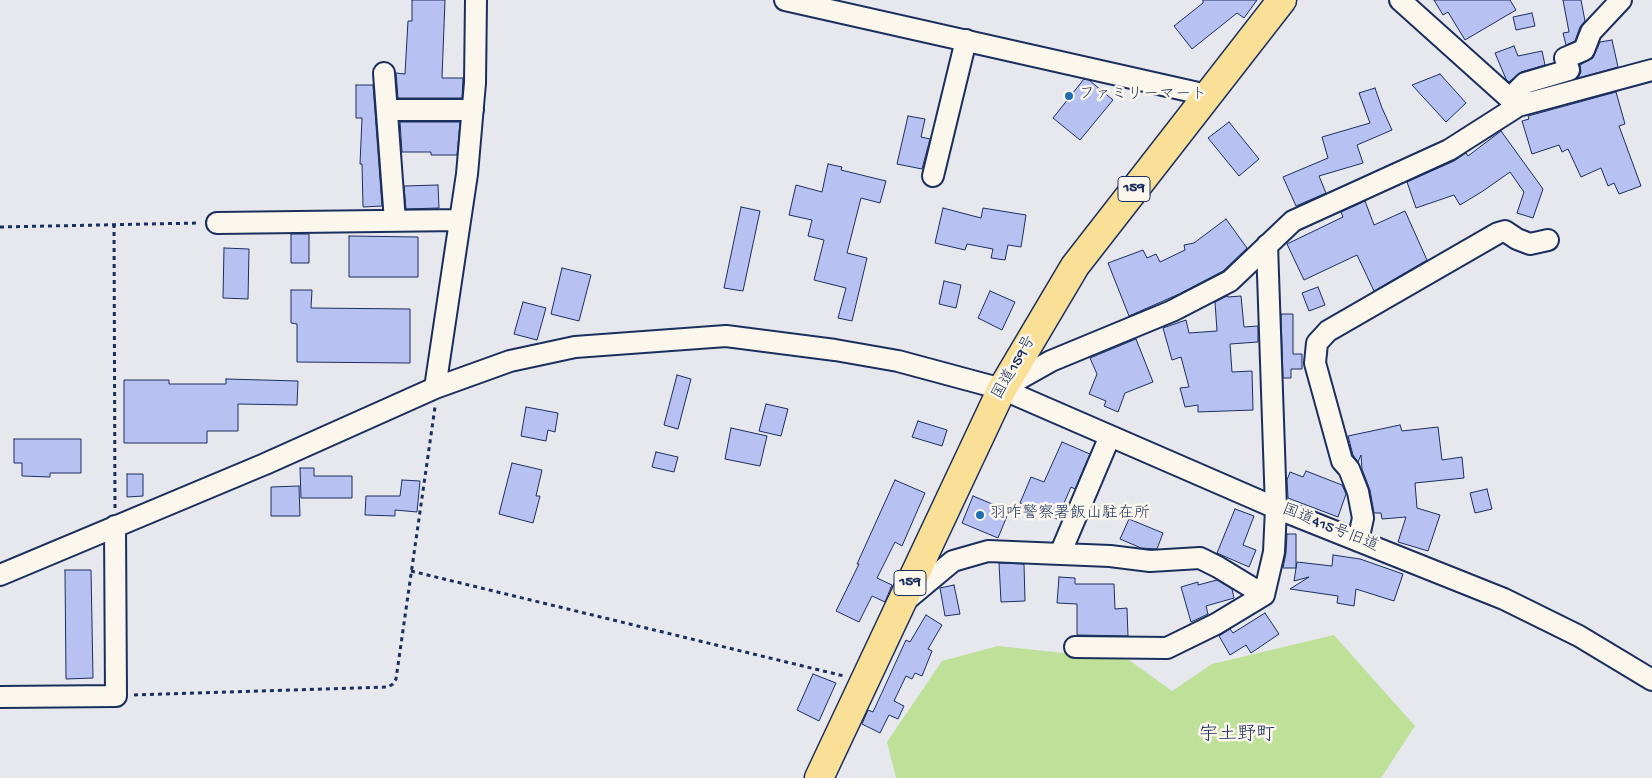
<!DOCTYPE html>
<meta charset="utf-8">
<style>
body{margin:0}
canvas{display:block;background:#e7e7ee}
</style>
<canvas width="1652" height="778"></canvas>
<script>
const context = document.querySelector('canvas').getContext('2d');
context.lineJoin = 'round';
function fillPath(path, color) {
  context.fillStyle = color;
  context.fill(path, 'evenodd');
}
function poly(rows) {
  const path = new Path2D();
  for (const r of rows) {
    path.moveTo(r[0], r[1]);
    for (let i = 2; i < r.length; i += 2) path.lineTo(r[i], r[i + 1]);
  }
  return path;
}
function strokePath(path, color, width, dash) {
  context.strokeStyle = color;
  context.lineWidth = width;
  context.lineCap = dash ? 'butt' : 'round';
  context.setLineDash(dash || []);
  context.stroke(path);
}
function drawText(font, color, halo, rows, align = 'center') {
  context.font = font + ' "Gochi Hand","Klee One",sans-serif';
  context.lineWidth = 5;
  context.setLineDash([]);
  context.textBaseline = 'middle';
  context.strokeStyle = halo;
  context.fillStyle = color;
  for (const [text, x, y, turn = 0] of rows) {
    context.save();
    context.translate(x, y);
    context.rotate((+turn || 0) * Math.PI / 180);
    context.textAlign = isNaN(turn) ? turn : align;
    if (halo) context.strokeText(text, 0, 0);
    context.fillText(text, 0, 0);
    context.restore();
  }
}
fillPath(poly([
 [1334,635,1415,726,1381,778,896,778,887,742,942,661,998,646,1129,660,1172,691,1212,664]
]), '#bfe099');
const building = poly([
 [412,0,445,0,442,78,463,78,462,98,398,98,396,73,405,74,408,21,412,21,412,0],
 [1203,0,1257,0,1244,18,1237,13,1192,49,1174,26,1203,3,1203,0],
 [1434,0,1510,0,1516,10,1465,40,1448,12,1443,15,1434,0],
 [1563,0,1581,0,1585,21,1580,27,1575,41,1566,45,1563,33,1569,32,1563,0],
 [1532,13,1535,26,1516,30,1513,17,1532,13],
 [1612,40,1618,67,1578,78,1581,72,1580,65,1593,58,1600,42,1612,40],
 [1514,46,1518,56,1542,51,1545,65,1521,72,1509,82,1506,79,1495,53,1514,46],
 [1440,74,1466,103,1446,122,1412,85,1440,74],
 [1084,79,1089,80,1113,100,1080,140,1053,118,1084,79],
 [356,85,373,85,382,206,363,207,362,164,360,164,362,118,356,118,356,85],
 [1375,88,1382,108,1392,130,1357,145,1363,163,1319,176,1326,193,1296,206,1283,177,1328,158,1322,137,1370,123,1359,93,1375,88],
 [1616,92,1625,124,1619,126,1641,186,1619,194,1614,183,1608,186,1601,168,1581,177,1568,149,1562,152,1559,145,1532,154,1522,121,1529,119,1528,116,1616,92],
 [908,116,925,119,921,137,930,139,922,169,897,164,908,116],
 [400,122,460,122,457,155,431,155,431,152,402,152,400,122],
 [1229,122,1259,159,1239,176,1208,138,1229,122],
 [1501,131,1543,189,1533,218,1517,213,1524,192,1510,172,1483,191,1460,205,1454,195,1416,208,1407,182,1454,161,1466,153,1468,156,1501,131],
 [828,164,842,167,841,170,886,181,880,203,861,198,847,253,867,258,852,321,838,318,846,288,814,280,824,240,808,236,812,220,789,215,796,185,822,192,828,164],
 [438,185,439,208,406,209,404,186,438,185],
 [1365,201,1374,225,1405,211,1427,260,1374,291,1357,255,1304,280,1287,244,1343,217,1341,212,1365,201],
 [741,207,760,211,743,291,724,288,741,207],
 [943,208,981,218,983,208,1026,215,1021,247,1008,245,1005,260,991,258,993,249,967,244,965,250,935,243,943,208],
 [1226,219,1247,248,1223,271,1179,294,1129,316,1108,263,1143,250,1147,258,1156,254,1160,262,1185,250,1184,245,1194,243,1226,219],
 [291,234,309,234,309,263,291,263,291,234],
 [349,236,418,237,418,277,349,277,349,236],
 [224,248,249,249,248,299,223,298,224,248],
 [562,268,591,275,579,321,551,314,562,268],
 [944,281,961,285,956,308,939,304,944,281],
 [1318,287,1325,305,1309,311,1302,293,1318,287],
 [291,290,312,290,311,308,410,309,410,363,297,362,297,324,291,323,291,290],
 [990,291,1015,302,1002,330,978,318,990,291],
 [1227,296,1228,297,1241,296,1244,327,1258,326,1258,342,1230,344,1232,372,1252,371,1253,410,1198,412,1198,405,1185,407,1180,388,1189,387,1181,357,1172,360,1163,328,1186,320,1189,333,1217,331,1215,302,1227,296],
 [523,302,546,308,537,340,514,334,523,302],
 [1281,314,1293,314,1293,354,1302,354,1302,369,1291,369,1291,378,1283,378,1281,314],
 [1136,339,1153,382,1125,393,1118,412,1104,406,1106,401,1089,394,1097,374,1090,358,1136,339],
 [677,375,691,379,678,429,664,425,677,375],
 [226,379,298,381,297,405,238,404,238,431,207,431,207,443,124,443,124,380,169,380,169,384,226,384,226,379],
 [766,404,788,409,781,436,759,431,766,404],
 [526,407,558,413,555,432,548,430,546,441,521,436,526,407],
 [918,421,947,430,942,446,912,437,918,421],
 [1400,425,1402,431,1438,427,1442,460,1462,457,1464,478,1415,483,1417,508,1440,515,1428,551,1398,542,1406,517,1382,519,1381,513,1374,513,1370,490,1362,469,1361,455,1358,462,1353,455,1348,436,1400,425],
 [731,428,767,436,760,466,725,459,731,428],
 [14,439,81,439,81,473,50,473,50,477,22,476,22,463,14,463,14,439],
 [1062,442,1090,454,1075,489,1071,487,1057,519,1020,503,1031,477,1044,482,1062,442],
 [656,452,678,457,674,472,652,467,656,452],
 [512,463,542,470,536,496,540,496,533,523,499,514,512,463],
 [300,468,314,468,314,476,352,476,352,498,301,498,300,468],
 [1306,471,1342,485,1346,494,1338,517,1288,498,1287,480,1290,472,1303,477,1306,471],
 [127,474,143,474,143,496,127,497,127,474],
 [402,480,420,481,417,512,395,510,395,516,365,515,366,496,400,496,402,480],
 [895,480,925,493,902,546,895,542,877,578,892,585,885,602,872,596,859,622,836,611,859,564,857,564,895,480],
 [299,486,300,516,271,516,271,487,299,486],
 [1487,489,1492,509,1475,513,1470,493,1487,489],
 [973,496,1009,511,998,538,962,523,973,496],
 [1235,509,1254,516,1243,545,1256,550,1249,567,1217,553,1235,509],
 [1129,519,1163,533,1157,549,1141,548,1120,539,1129,519],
 [1287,534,1296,534,1296,568,1283,568,1286,553,1287,534],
 [1333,555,1360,559,1403,574,1394,601,1356,589,1354,606,1337,603,1338,596,1290,589,1309,577,1294,581,1297,562,1332,566,1333,555],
 [999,563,1024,564,1025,601,1001,602,999,563],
 [65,570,91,570,93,678,66,679,65,570],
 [1059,577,1075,578,1075,584,1114,584,1115,609,1127,608,1128,636,1077,635,1077,604,1057,603,1059,577],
 [1217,580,1232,589,1234,598,1206,606,1208,614,1191,622,1181,587,1198,582,1198,585,1217,580],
 [954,585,960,614,945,616,940,588,954,585],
 [1265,613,1279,634,1251,653,1246,645,1230,655,1219,636,1230,629,1233,633,1265,613],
 [926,615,942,625,928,649,932,651,922,676,915,673,912,679,906,676,894,701,904,706,898,719,889,715,880,733,862,724,868,710,873,712,906,640,910,642,926,615],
 [813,674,836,683,819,721,797,710,813,674]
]);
fillPath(building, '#b7c2f3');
strokePath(building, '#1b2f5e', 1);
const minor = poly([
 [785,0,1207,95],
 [1400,0,1518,106],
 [384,73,395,221],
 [1510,98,1525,83,1569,70,1565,58,1584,50,1591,32,1621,0],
 [387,110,473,110],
 [933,176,966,40],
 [217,223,460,220],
 [435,388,467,174,475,83,476,0],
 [1003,388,1051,361,1172,311,1230,281,1293,221,1449,150,1518,106,1652,70],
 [1358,541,1363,518,1358,492,1349,469,1342,461,1315,363,1317,343,1328,331,1498,233,1505,231,1517,239,1530,244,1548,240],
 [1060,554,1110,436],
 [0,575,265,464,435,388,510,361,575,347,726,336,835,350,898,361,1002,389,1276,508,1504,599,1579,636,1652,680],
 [905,601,953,561,988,551,1110,556,1150,561,1200,558,1218,567,1264,595],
 [1075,647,1167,648,1216,624,1264,595,1274,552,1276,508,1267,245],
 [0,697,116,696,115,526]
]);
const highway = poly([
 [819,778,1002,389,1075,266,1282,0]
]);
strokePath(minor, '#1b2f5e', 24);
strokePath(highway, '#1b2f5e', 31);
strokePath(poly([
 [114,224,115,508],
 [0,227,199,223],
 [411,571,844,676],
 [134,695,388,687,393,684,396,679,435,407]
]), '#1b2f5e', 3, [4, 4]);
strokePath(minor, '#fbf7ec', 20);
strokePath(highway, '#fadf96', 28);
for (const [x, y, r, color] of [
 [1069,96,5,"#1f6fb2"],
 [980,515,5,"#1f6fb2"]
]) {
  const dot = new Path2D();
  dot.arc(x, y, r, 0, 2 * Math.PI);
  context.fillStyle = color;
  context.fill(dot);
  strokePath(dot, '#fbf7ec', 2);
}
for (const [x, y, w] of [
 [1134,189,32],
 [910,583,32]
]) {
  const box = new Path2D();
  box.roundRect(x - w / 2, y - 12.5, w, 25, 4);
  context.fillStyle = '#fbf7ec';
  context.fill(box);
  strokePath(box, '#1b2f5e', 1);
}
drawText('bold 15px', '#1b2f5e', null, [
 ["159",1134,189],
 ["159",910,583]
]);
drawText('16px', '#1b2f5e', '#fbf7ec', [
 ["ファミリーマート",1079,96],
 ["羽咋警察署飯山駐在所",990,515]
], 'left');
drawText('16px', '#1b2f5e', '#fbf7ec', [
 ["国道159号",1015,368,-60],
 ["国道415号旧道",1330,529,22]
]);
drawText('19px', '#1b2f5e', '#fbf7ec', [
 ["宇土野町",1237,736]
]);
</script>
